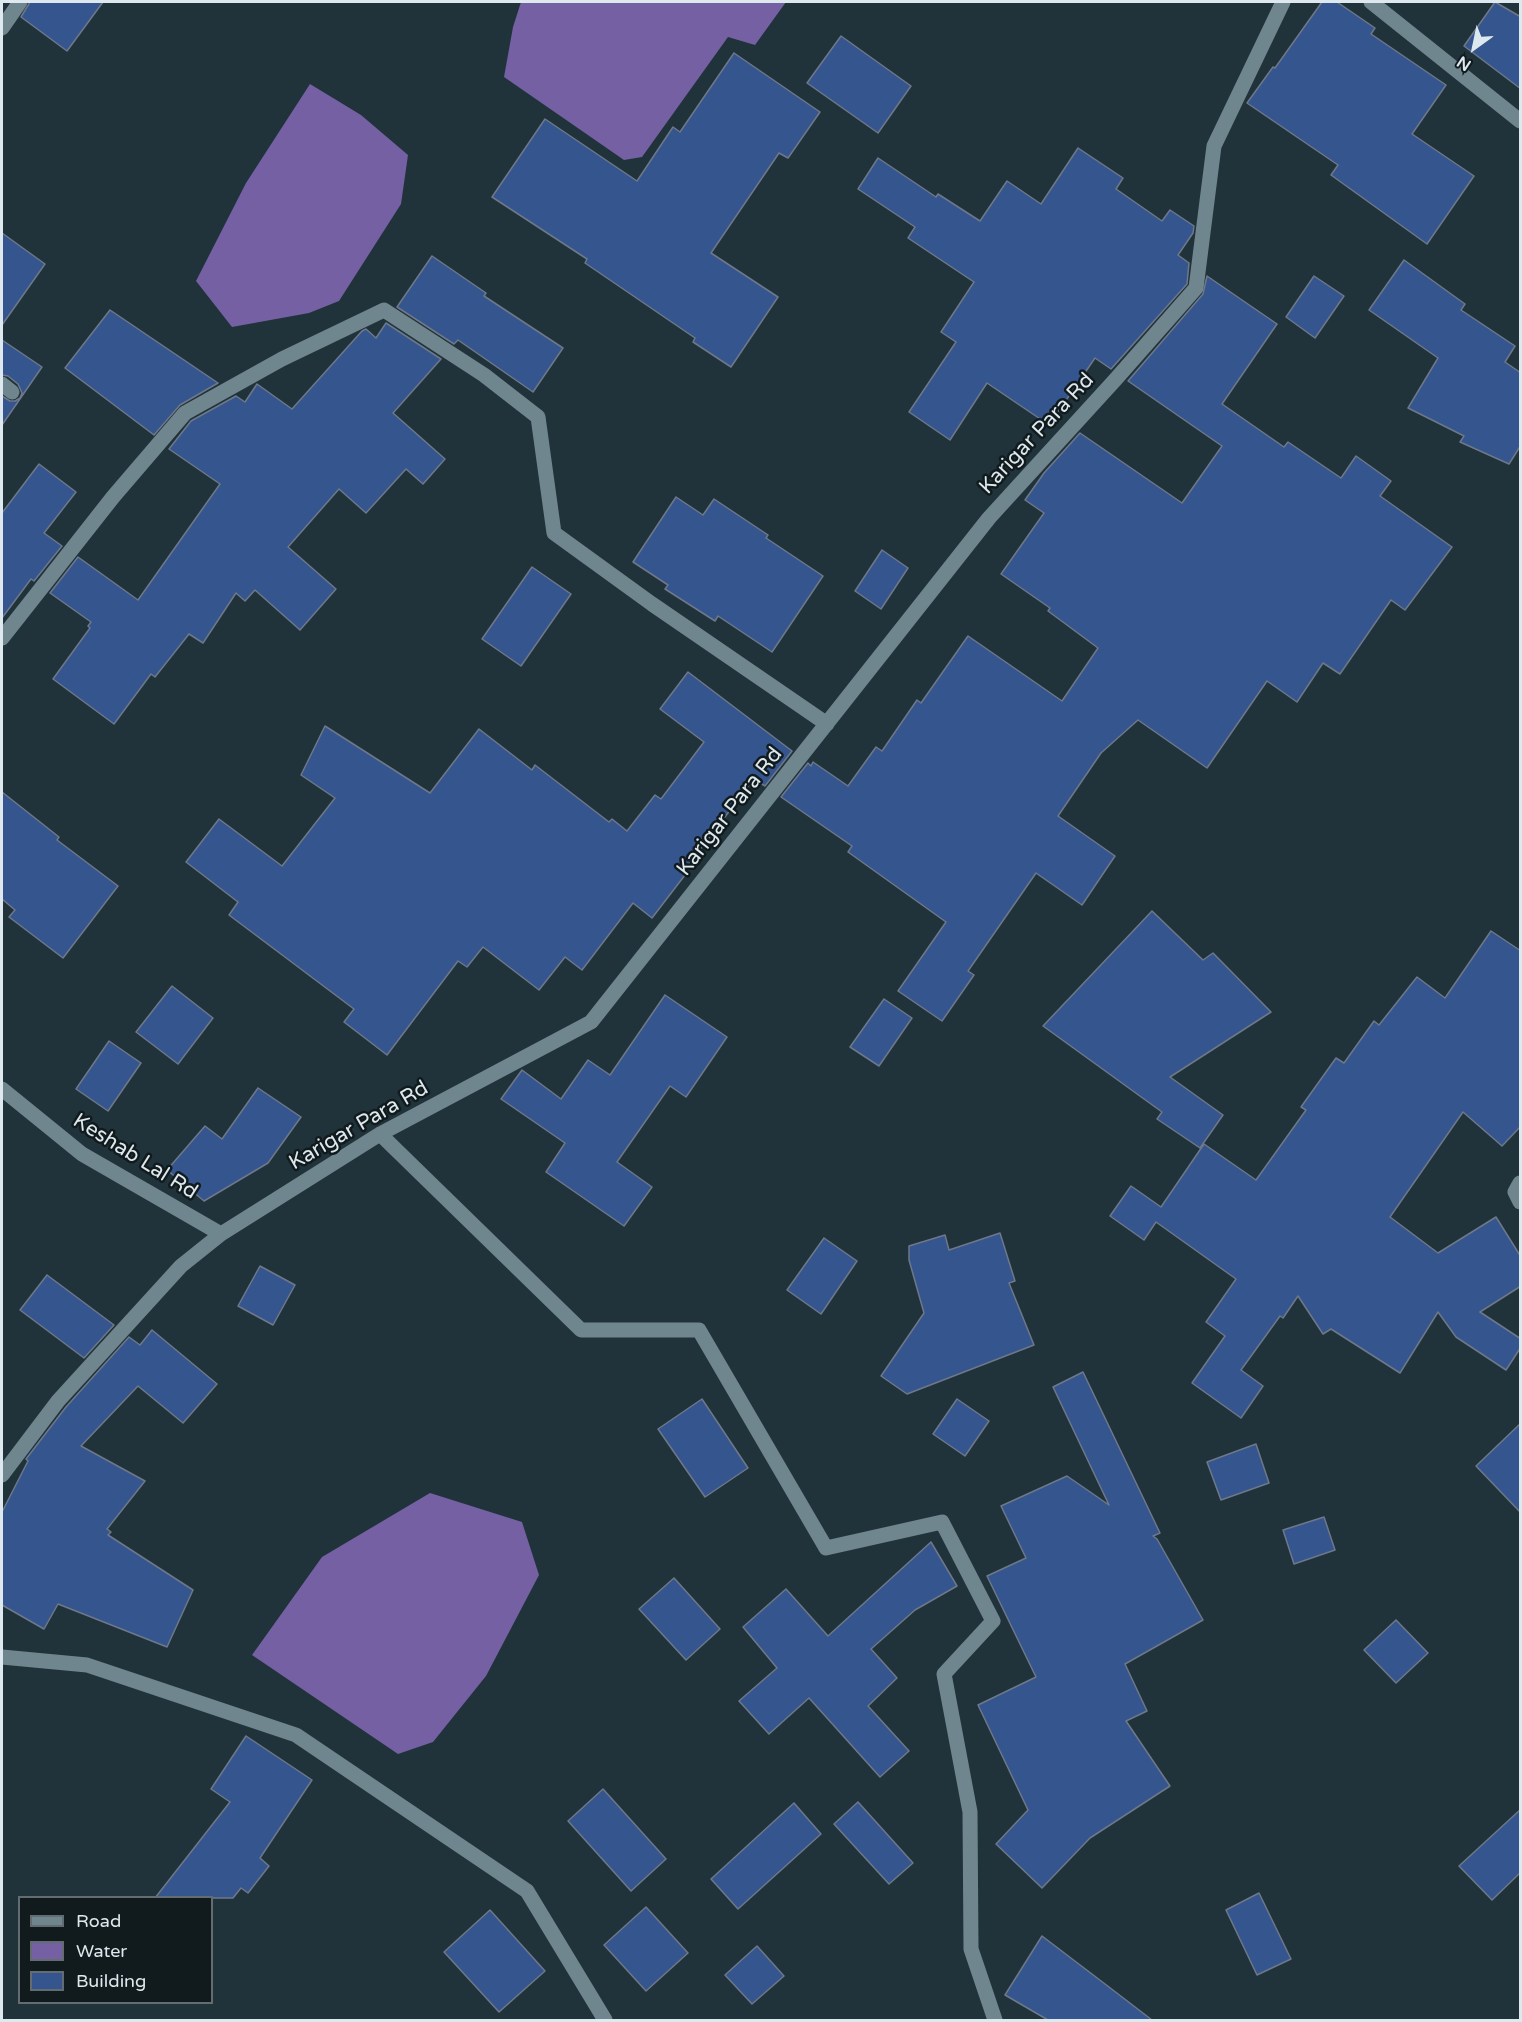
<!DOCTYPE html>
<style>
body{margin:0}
#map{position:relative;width:1522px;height:2022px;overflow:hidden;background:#20333b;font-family:"Varela Round",sans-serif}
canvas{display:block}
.frame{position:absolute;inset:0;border:3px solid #dde9ee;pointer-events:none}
.legend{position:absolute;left:18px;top:1896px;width:195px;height:108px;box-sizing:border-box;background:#111a1d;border:2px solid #636d71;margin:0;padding:8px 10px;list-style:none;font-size:18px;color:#dde9ee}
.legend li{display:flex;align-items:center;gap:12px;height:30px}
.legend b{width:30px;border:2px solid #636d71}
.north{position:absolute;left:1444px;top:18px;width:60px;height:60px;-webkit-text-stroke:4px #111a1d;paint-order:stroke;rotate:213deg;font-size:16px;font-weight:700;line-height:24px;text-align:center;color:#dde9ee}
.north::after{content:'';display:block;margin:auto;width:21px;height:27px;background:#dde9ee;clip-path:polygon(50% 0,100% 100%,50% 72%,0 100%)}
</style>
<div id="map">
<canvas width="1522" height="2022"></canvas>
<div class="frame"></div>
<ul class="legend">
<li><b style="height:8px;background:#70868f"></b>Road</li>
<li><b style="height:16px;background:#7460a2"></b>Water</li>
<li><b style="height:16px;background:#35558f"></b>Building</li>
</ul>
<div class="north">N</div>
</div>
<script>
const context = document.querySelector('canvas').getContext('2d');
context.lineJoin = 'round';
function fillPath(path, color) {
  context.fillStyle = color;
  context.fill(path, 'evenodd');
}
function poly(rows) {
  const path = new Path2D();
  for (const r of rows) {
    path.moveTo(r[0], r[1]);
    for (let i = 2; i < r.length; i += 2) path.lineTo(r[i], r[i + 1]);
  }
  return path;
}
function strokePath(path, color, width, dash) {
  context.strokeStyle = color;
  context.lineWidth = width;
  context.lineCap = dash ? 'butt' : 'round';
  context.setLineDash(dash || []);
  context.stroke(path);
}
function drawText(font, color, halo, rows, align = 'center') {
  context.font = font + ' "Varela Round",sans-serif';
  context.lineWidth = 5;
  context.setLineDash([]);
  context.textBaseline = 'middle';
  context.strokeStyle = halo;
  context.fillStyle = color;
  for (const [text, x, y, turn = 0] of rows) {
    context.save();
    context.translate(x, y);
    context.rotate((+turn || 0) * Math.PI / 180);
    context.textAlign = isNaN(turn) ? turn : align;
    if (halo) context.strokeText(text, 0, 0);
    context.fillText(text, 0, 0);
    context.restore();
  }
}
fillPath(poly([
 [521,2,786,2,755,45,728,37,642,157,624,160,504,77,513,27],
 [310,84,361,115,408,155,401,204,339,301,309,313,232,327,196,281,246,183],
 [430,1493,522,1522,539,1575,486,1676,433,1742,398,1754,252,1655,322,1557]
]), '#7460a2');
const building = poly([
 [30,2,103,2,67,51,21,17,30,2],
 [1322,2,1337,2,1375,28,1371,34,1446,85,1412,134,1474,176,1427,244,1331,175,1338,165,1247,103,1273,67,1275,68,1322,2],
 [1495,2,1521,17,1521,89,1464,46,1495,2],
 [841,36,911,86,878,133,807,83,841,36],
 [734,53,820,112,788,158,779,153,711,253,778,297,731,367,693,342,695,338,585,263,587,259,492,197,545,119,637,181,673,127,680,132,734,53],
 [1078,148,1123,178,1116,189,1162,221,1170,210,1194,226,1193,233,1178,255,1189,263,1187,284,1111,369,1095,358,1049,425,987,383,950,440,909,412,956,342,941,332,974,282,908,238,915,227,858,189,878,158,936,197,938,194,980,221,1007,181,1041,204,1078,148],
 [2,233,45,264,2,325,2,233],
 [432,256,486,293,484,296,563,348,533,392,458,340,454,344,397,307,432,256],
 [1404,260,1465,304,1461,310,1515,346,1505,362,1521,373,1521,445,1509,464,1460,442,1464,436,1408,408,1438,358,1369,310,1404,260],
 [1207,276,1277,324,1222,404,1284,447,1288,442,1341,478,1356,456,1391,481,1380,496,1452,547,1405,610,1391,600,1340,674,1323,663,1297,702,1267,681,1207,768,1138,720,1101,753,1058,816,1115,856,1082,905,1036,873,968,971,974,975,942,1021,898,991,946,922,848,852,852,846,781,797,808,763,811,766,813,762,848,786,876,747,882,751,917,700,921,703,968,636,1062,701,1098,648,1048,611,1050,608,1001,574,1044,513,1025,500,1044,473,1080,433,1182,503,1222,446,1128,381,1203,294,1207,276],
 [1314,276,1344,296,1315,338,1286,317,1314,276],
 [110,310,218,383,180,405,154,435,65,368,110,310],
 [386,323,441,359,393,413,445,459,423,484,406,469,366,513,339,489,288,547,336,589,300,630,255,590,245,601,236,593,203,643,189,634,155,677,151,674,114,724,53,679,90,628,88,626,91,622,50,593,78,557,138,600,220,484,169,449,191,421,236,396,245,402,257,384,292,409,362,331,366,329,376,338,386,323],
 [2,340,42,367,2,425,2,396,10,401,15,401,20,398,22,393,18,384,8,376,2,375,2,340],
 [39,464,76,492,44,533,62,546,34,581,31,579,2,618,2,513,39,464],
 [676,497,703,515,714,499,768,535,766,538,823,576,772,652,718,616,715,621,665,589,668,585,633,562,676,497],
 [882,550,908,568,881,609,855,591,882,550],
 [532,567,571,594,521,666,482,639,532,567],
 [688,672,792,751,765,786,754,779,682,873,685,875,652,918,633,903,582,970,565,957,539,990,483,947,467,967,458,961,387,1055,344,1022,354,1009,229,915,238,902,186,862,219,819,282,866,335,798,301,775,325,726,430,793,479,729,532,770,535,765,609,822,612,819,627,831,655,795,661,799,704,742,660,709,688,672],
 [2,792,59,837,57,840,118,886,63,958,9,917,15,910,2,899,2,792],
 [1152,911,1203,960,1213,953,1271,1012,1170,1077,1223,1115,1200,1148,1157,1119,1162,1112,1043,1026,1152,911],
 [1491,931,1521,951,1521,1126,1502,1146,1463,1112,1390,1217,1438,1253,1496,1217,1521,1257,1521,1286,1480,1312,1521,1339,1521,1347,1506,1370,1456,1337,1438,1312,1400,1373,1331,1329,1323,1334,1298,1296,1283,1318,1280,1316,1241,1370,1263,1386,1241,1418,1192,1383,1225,1336,1206,1322,1236,1279,1156,1222,1144,1240,1110,1216,1131,1186,1161,1207,1204,1144,1256,1180,1306,1110,1301,1107,1336,1058,1344,1063,1374,1021,1379,1025,1417,977,1445,998,1491,931],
 [172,986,213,1018,178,1064,136,1032,172,986],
 [665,995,727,1037,686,1097,670,1086,617,1162,652,1187,624,1226,546,1172,565,1143,501,1099,522,1070,561,1099,588,1060,610,1075,665,995],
 [884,999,912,1018,879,1066,850,1047,884,999],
 [109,1041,141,1063,108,1111,76,1089,109,1041],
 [258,1088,301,1117,268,1163,204,1201,167,1170,205,1126,222,1139,258,1088],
 [1000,1233,1015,1281,1009,1283,1034,1345,907,1394,881,1376,924,1313,909,1260,909,1246,945,1235,949,1250,1000,1233],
 [824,1238,857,1261,821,1314,787,1290,824,1238],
 [260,1266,295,1285,273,1325,238,1306,260,1266],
 [47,1275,114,1325,84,1358,20,1310,47,1275],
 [152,1330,217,1384,183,1423,138,1386,81,1446,145,1481,107,1529,111,1532,108,1535,193,1590,167,1647,58,1604,44,1629,2,1605,2,1512,28,1461,26,1459,66,1407,129,1337,140,1345,152,1330],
 [1083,1372,1160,1533,1153,1536,1157,1539,1203,1620,1125,1664,1147,1711,1126,1721,1170,1786,1090,1838,1042,1888,996,1844,1028,1810,978,1705,1036,1677,987,1576,1026,1558,1001,1506,1067,1476,1109,1505,1053,1387,1083,1372],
 [702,1399,748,1468,705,1497,658,1429,702,1399],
 [957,1399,989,1421,965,1456,933,1434,957,1399],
 [1521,1423,1521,1513,1476,1466,1521,1423],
 [1256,1444,1269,1483,1221,1500,1207,1462,1256,1444],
 [1324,1517,1335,1550,1294,1564,1283,1530,1324,1517],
 [931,1542,957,1586,915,1610,871,1649,897,1678,868,1706,909,1751,880,1777,809,1698,769,1734,739,1701,777,1668,743,1627,786,1589,828,1636,931,1542],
 [674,1578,720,1629,686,1660,639,1609,674,1578],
 [1396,1620,1428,1653,1396,1683,1364,1650,1396,1620],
 [246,1736,312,1780,260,1858,269,1866,248,1893,241,1888,233,1898,155,1898,230,1802,211,1789,246,1736],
 [603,1789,666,1859,631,1891,568,1821,603,1789],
 [858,1802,913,1863,889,1884,834,1824,858,1802],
 [794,1803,821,1834,738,1909,711,1879,794,1803],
 [1521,1809,1521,1872,1492,1900,1459,1866,1521,1809],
 [1259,1893,1291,1959,1257,1975,1226,1910,1259,1893],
 [646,1907,688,1953,646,1991,604,1945,646,1907],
 [490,1910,545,1971,499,2012,444,1952,490,1910],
 [1042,1936,1109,1987,1152,2020,1048,2020,1005,1995,1042,1936],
 [757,1946,784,1976,752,2004,725,1975,757,1946]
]);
fillPath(building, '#35558f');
strokePath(building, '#6e7889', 1.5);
strokePath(poly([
 [1371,2,1520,121],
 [2,28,20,2],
 [2,384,12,392],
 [2,638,113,497,185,413,282,359,384,310,484,375,538,417,554,533,652,604,827,724],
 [2,1089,82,1154,221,1234],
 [380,1134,581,1330,699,1330,826,1548,942,1522,993,1621,944,1674,970,1812,971,1949,995,2020],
 [1520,1183,1515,1192,1520,1202],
 [2,1475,58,1401,181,1266,221,1234,380,1134,591,1022,989,518,1115,380,1196,288,1214,146,1283,2],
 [2,1657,87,1665,296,1735,527,1891,605,2020]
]), '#70868f', 15);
drawText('21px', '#dde9ee', '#111a1d', [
 ["Karigar Para Rd",1037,434,-47],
 ["Karigar Para Rd",730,812,-52],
 ["Karigar Para Rd",359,1126,-30],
 ["Keshab Lal Rd",135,1157,32]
]);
</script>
